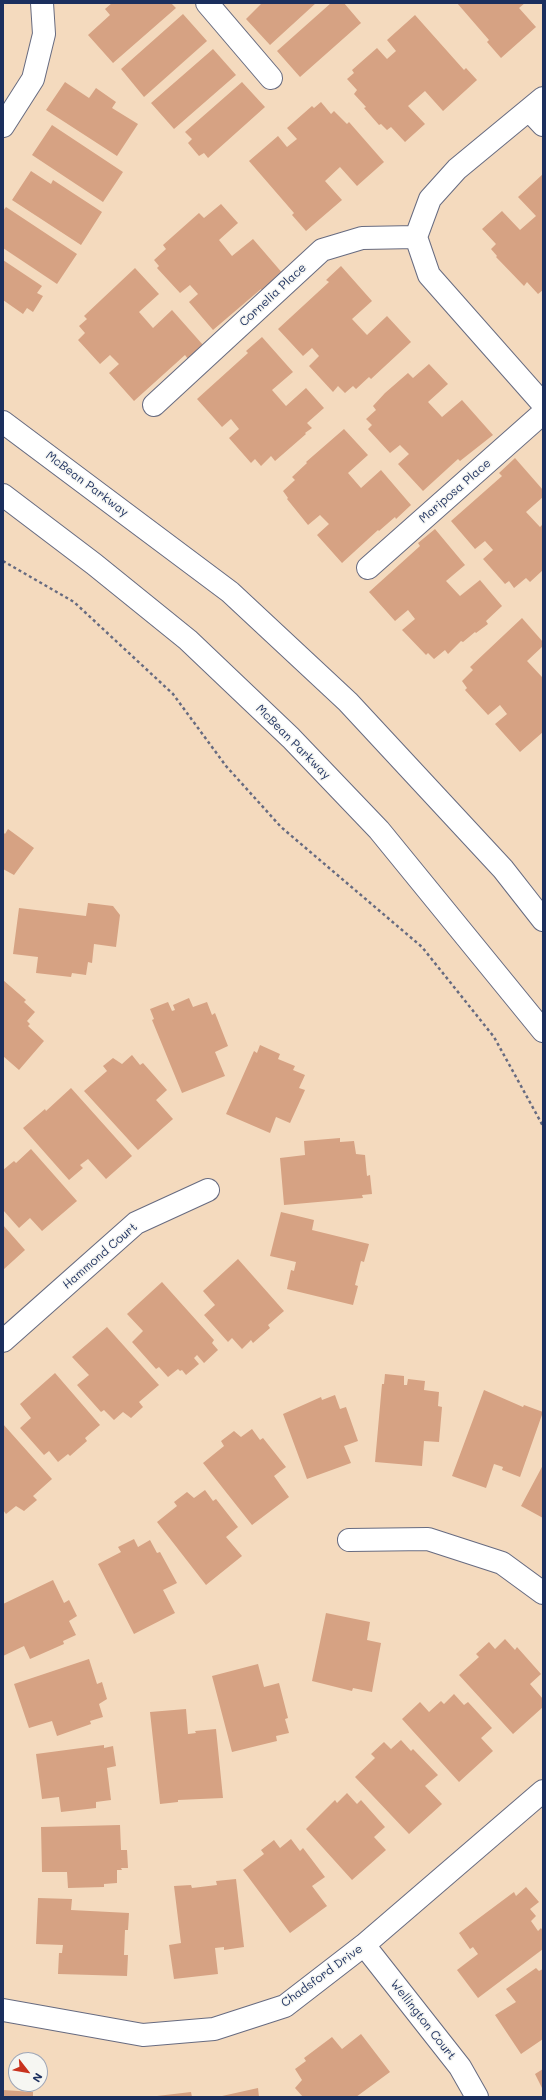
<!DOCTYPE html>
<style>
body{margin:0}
#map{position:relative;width:546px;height:2100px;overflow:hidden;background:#f4dabe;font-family:Mali,sans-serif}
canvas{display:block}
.frame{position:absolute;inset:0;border:4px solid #1b2f5e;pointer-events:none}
.north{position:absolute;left:8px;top:2052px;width:40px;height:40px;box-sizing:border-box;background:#f6f6f2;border:1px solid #9ea6b7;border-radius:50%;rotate:121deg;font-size:11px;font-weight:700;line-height:16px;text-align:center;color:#1b2f5e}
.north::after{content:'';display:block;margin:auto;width:14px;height:18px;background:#c8321e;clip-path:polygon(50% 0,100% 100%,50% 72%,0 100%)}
</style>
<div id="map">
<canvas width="546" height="2100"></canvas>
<div class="frame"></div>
<div class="north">N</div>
</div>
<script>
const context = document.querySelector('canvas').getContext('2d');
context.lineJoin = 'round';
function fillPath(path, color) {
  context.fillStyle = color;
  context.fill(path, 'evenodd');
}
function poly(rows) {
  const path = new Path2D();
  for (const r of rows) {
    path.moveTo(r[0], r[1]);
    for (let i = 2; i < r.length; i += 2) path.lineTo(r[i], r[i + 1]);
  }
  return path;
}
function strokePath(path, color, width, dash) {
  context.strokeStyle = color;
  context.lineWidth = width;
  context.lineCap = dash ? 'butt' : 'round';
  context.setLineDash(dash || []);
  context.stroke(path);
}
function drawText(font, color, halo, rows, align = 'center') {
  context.font = font + ' Mali,sans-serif';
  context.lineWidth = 3;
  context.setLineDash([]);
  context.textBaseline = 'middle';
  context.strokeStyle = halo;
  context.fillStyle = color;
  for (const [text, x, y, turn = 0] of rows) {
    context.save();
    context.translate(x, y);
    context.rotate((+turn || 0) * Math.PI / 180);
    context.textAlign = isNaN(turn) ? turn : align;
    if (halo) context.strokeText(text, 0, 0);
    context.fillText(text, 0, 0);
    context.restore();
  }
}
fillPath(poly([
 [112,3,171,3,176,8,113,63,88,35,110,15,105,9],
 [262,3,316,3,270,45,246,19],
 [331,3,344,3,361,23,300,77,277,51],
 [457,3,525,3,519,8,536,27,501,58,487,42,489,40],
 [183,14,207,41,144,97,121,69],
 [415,15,464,70,466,68,477,80,443,111,425,91,408,106,425,124,405,142,391,127,387,130,381,124,379,125,364,108,366,107,354,94,357,90,347,79,354,73,352,70,377,48,387,59,396,51,387,40],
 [213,49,236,75,174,129,151,103],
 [65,82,89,98,96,88,116,102,112,108,138,124,117,156,46,110],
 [242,82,265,107,208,158,204,153,199,156,188,143,192,139,185,132],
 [321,102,331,114,334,111,347,124,349,122,384,162,357,186,340,167,325,181,342,200,306,231,292,215,294,213,249,161,278,136,287,147,297,139,287,128,312,106,314,108],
 [52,125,123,172,103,202,32,155],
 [31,171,51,184,53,180,102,212,81,245,12,200],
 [543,174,543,290,538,294,527,282,524,286,496,257,497,256,491,249,496,244,482,229,502,211,520,230,536,216,518,197],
 [221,204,238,223,219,240,232,256,253,239,284,275,263,292,261,289,213,330,189,302,198,294,190,285,180,293,157,268,159,266,154,260,166,249,163,245,199,213,204,218],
 [6,207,77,254,57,284,3,248,3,211],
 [3,260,42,286,37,293,43,296,33,312,27,308,23,314,3,300],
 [341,266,372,301,352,319,367,335,387,316,411,342,371,379,369,377,356,389,353,386,345,393,338,386,333,392,309,366,319,356,312,348,303,356,278,329,329,282,326,280],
 [135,268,159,294,139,312,153,328,172,310,203,345,188,359,185,355,134,401,109,373,119,364,110,355,100,364,78,340,85,333,79,326,87,319,84,316],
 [262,337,293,372,272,390,286,406,306,388,324,408,307,423,312,428,305,433,306,434,275,461,271,456,261,466,255,459,251,463,229,438,239,429,231,419,222,427,197,399,248,353,246,351],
 [429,364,448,384,428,402,442,417,462,400,493,435,460,461,458,459,423,491,398,464,409,454,400,445,390,453,368,429,372,425,366,419,376,410,373,406,385,393,408,373,413,378],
 [344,429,368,455,348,473,361,488,381,470,411,505,396,519,395,517,379,531,378,530,342,563,317,535,329,524,320,515,308,525,287,499,288,498,283,491,295,480,292,477,307,463,306,462],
 [515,458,543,490,543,497,526,512,540,527,543,524,543,570,530,582,526,578,514,588,509,581,505,584,483,559,493,550,485,541,475,549,451,521,502,476,499,473],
 [435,529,465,565,446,581,460,596,480,580,502,606,486,621,488,624,476,633,475,632,463,642,461,641,448,654,445,650,434,659,428,653,426,655,402,630,415,619,408,610,395,621,369,592,420,546,418,543],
 [522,618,543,642,543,646,527,661,542,677,543,675,543,732,520,752,495,724,507,714,500,705,488,715,465,690,467,688,462,681,473,670,470,667],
 [8,829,34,848,14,875,3,869,3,832,5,834],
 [88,903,113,906,120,915,116,947,94,944,92,963,88,962,86,975,72,973,71,977,36,973,38,957,13,954,19,908,86,916],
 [3,980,26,1000,24,1002,35,1012,27,1021,30,1024,28,1026,44,1041,19,1070,3,1056],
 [189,998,193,1007,207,1002,212,1015,215,1013,228,1046,215,1052,225,1076,182,1093,152,1020,154,1019,150,1009,168,1002,172,1011,175,1010,173,1005],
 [260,1045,280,1054,278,1059,295,1066,293,1070,305,1075,299,1088,305,1090,290,1123,276,1117,270,1133,226,1114,254,1051,257,1053],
 [132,1055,140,1065,143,1063,167,1090,156,1100,173,1119,138,1150,84,1091,107,1071,103,1066,113,1058,122,1064],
 [71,1088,132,1156,106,1179,88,1159,80,1165,83,1168,69,1180,23,1128,45,1109,46,1111],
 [340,1138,340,1142,354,1141,356,1154,365,1155,367,1176,370,1175,372,1194,362,1195,363,1198,284,1205,280,1158,305,1155,304,1141],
 [31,1149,77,1201,42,1231,30,1218,19,1228,3,1210,3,1170,14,1161,16,1163],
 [281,1212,314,1220,312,1230,369,1244,364,1262,361,1261,355,1285,358,1286,353,1305,287,1289,291,1270,294,1271,296,1262,270,1256],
 [3,1225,25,1250,3,1270],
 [238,1259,284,1311,268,1325,270,1328,253,1343,251,1340,242,1349,232,1338,228,1342,204,1315,215,1305,203,1291],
 [162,1282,214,1340,212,1343,218,1350,204,1363,197,1355,194,1358,199,1364,186,1375,182,1370,180,1371,178,1369,168,1377,159,1367,156,1369,132,1342,143,1331,127,1314],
 [107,1327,159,1385,139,1402,143,1407,131,1418,123,1412,114,1420,104,1410,101,1412,77,1385,89,1375,72,1357],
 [55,1373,100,1425,85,1438,87,1441,70,1456,68,1454,58,1462,49,1451,44,1455,20,1428,31,1418,20,1404],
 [385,1374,404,1376,404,1385,407,1385,408,1379,425,1381,424,1390,439,1392,438,1406,442,1407,439,1442,424,1441,422,1466,375,1462,382,1384,384,1384],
 [484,1390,523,1407,524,1405,543,1412,520,1477,502,1470,503,1467,494,1464,486,1488,452,1476],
 [335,1395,340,1409,346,1407,358,1441,344,1446,351,1463,307,1479,283,1414,321,1397,322,1400],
 [3,1424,52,1479,33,1496,37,1500,24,1511,16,1506,6,1514,3,1510],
 [252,1429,260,1440,263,1438,286,1467,274,1476,289,1497,252,1525,203,1463,224,1446,221,1441,234,1431,241,1437],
 [543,1465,543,1518,521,1506],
 [205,1490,213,1501,216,1499,238,1527,226,1537,242,1556,206,1585,157,1522,177,1506,174,1502,187,1492,194,1498],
 [134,1539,138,1547,150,1540,157,1553,160,1552,177,1583,163,1590,175,1613,134,1634,98,1564,121,1552,118,1547],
 [53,1580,64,1603,69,1600,77,1616,69,1621,76,1635,63,1641,64,1644,30,1659,24,1646,3,1656,3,1604],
 [326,1613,370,1622,367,1640,381,1643,372,1692,353,1688,352,1691,312,1681],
 [505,1639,515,1650,517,1647,541,1674,530,1684,543,1699,543,1707,513,1734,459,1675,479,1657,476,1654,489,1642,495,1649],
 [89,1659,97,1684,102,1682,107,1699,99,1704,103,1717,90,1721,91,1724,57,1736,52,1721,29,1728,14,1684],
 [258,1664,264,1687,279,1683,288,1718,285,1719,289,1733,276,1736,277,1741,232,1752,212,1676],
 [454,1694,464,1705,468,1702,492,1728,481,1738,493,1751,459,1782,402,1719,420,1702,429,1712,441,1701,444,1704],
 [186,1709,188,1734,196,1733,195,1731,216,1729,223,1798,178,1800,178,1802,160,1804,150,1712],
 [401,1740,411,1751,413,1749,438,1775,425,1786,442,1804,409,1834,355,1777,375,1758,371,1754,384,1742,391,1749],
 [104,1745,104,1748,113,1746,116,1766,107,1768,111,1800,96,1802,96,1808,61,1812,59,1797,42,1799,36,1754],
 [347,1793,357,1804,361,1800,385,1827,374,1837,386,1850,352,1880,306,1829,335,1800,337,1803],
 [120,1825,121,1850,127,1850,128,1868,121,1868,122,1870,117,1870,117,1883,104,1884,104,1887,68,1888,67,1872,42,1872,41,1827],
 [291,1839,300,1851,303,1848,325,1877,312,1886,327,1906,290,1933,243,1870,264,1854,261,1850,274,1840,280,1848],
 [236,1879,244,1947,224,1950,224,1947,215,1948,218,1974,174,1979,169,1945,181,1943,174,1886,191,1885,192,1888,217,1885,216,1881],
 [526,1887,539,1902,530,1909,536,1916,531,1921,538,1931,541,1928,543,1931,543,1949,478,1998,457,1970,478,1954,473,1947,470,1949,459,1933,514,1892,516,1896],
 [38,1898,72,1899,71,1910,129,1913,128,1930,125,1930,124,1955,128,1955,127,1976,58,1974,59,1953,62,1953,63,1945,36,1944],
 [536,1968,539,1971,543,1969,543,2039,521,2054,495,2015,516,2002,506,1989],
 [361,2034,390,2072,356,2097,303,2097,295,2088,302,2080,295,2069,306,2061,304,2058,332,2037,342,2049],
 [543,2069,543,2090,535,2074],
 [258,2088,259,2097,222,2097,222,2096],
 [3,2090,33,2092,33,2097,3,2097],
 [191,2092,192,2097,157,2097,157,2096]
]), '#d6a283');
const minor = poly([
 [207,3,271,78],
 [543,98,457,169,430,199,416,237,429,275,543,404],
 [529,110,543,125],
 [3,126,33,79,44,34,42,3],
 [154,405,322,250,362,238,416,237],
 [368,568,543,413],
 [3,1341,136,1223,208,1190],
 [349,1540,428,1539,502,1563,543,1593],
 [364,1945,460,2067,477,2097],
 [3,2010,143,2035,214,2029,285,2006,364,1945,543,1791]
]);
const major = poly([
 [3,422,230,592,348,702,503,869,543,920],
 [3,495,94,564,188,640,291,738,379,830,543,1031]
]);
strokePath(minor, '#676b80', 24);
strokePath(major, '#676b80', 24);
strokePath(poly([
 [3,561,74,602,173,694,226,766,281,827,422,947,494,1037,543,1126]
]), '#676b80', 2.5, [3, 3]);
strokePath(minor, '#fff', 22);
strokePath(major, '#fff', 22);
drawText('12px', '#1b2f5e', '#f6f6f2', [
 ["Cornelia Place",273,295,-43],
 ["McBean Parkway",87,484,37],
 ["Mariposa Place",455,491,-41],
 ["McBean Parkway",293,742,45],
 ["Hammond Court",100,1256,-41],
 ["Chadsford Drive",322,1976,-36],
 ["Wellington Court",423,2020,52]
]);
</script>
